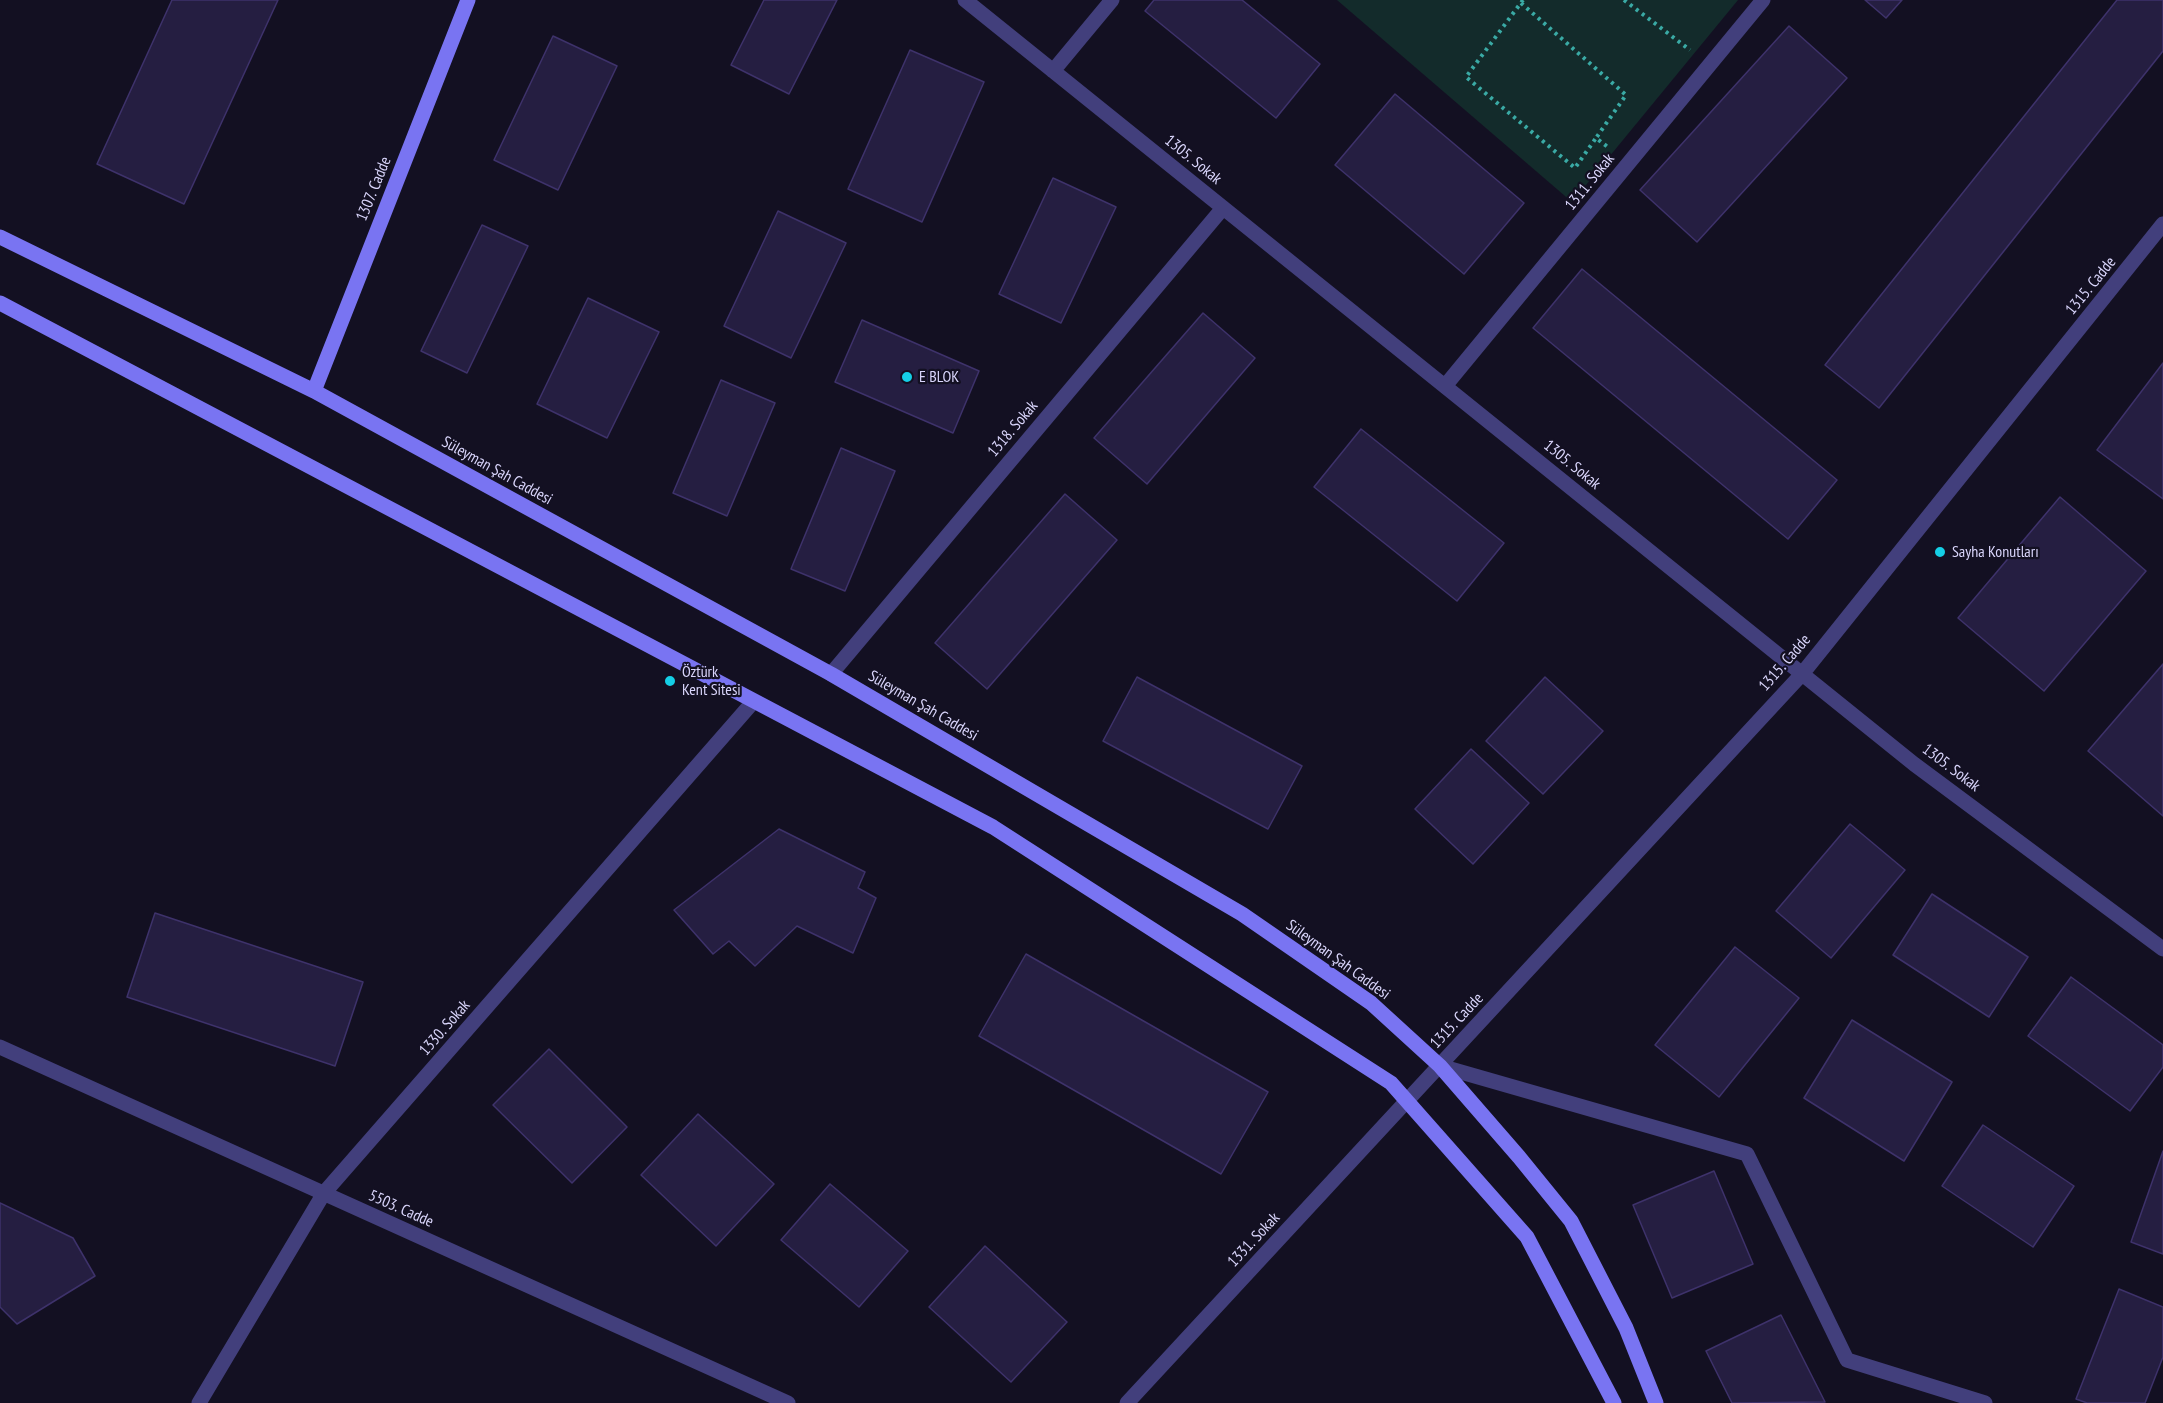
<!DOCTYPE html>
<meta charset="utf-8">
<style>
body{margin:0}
canvas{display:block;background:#131022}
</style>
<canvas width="2163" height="1403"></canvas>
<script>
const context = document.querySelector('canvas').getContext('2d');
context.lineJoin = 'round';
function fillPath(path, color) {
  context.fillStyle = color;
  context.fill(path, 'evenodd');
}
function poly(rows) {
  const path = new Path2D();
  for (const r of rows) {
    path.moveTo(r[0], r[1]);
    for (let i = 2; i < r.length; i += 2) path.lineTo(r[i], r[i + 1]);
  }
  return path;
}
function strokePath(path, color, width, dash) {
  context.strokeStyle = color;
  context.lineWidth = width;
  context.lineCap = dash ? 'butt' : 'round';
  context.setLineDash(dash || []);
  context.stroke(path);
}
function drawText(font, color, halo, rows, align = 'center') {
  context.font = font + ' "PT Sans Narrow",sans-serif';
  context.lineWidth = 4.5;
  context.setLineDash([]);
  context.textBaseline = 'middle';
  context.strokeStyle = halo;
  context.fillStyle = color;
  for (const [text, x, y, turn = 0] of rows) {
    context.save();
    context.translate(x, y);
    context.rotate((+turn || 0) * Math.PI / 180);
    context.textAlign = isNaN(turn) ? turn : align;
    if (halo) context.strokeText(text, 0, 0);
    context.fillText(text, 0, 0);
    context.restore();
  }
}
fillPath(poly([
 [1337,0,1738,0,1572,202]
]), '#132b2b');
const building = poly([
 [172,0,278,0,184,204,97,164,172,0],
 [764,0,837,0,789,94,731,65,764,0],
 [1154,0,1242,0,1320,64,1276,118,1145,11,1154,0],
 [1865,0,1902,0,1886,18,1865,0],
 [2117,0,2163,0,2163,51,1879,408,1825,365,2117,0],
 [1789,26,1847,78,1697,242,1640,190,1789,26],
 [553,36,617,66,558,190,494,160,553,36],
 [910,50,984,82,922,222,848,189,910,50],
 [1395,94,1524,203,1464,274,1335,165,1395,94],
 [1053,178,1116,207,1061,323,999,294,1053,178],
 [778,211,846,243,791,358,724,326,778,211],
 [482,225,528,246,467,373,421,351,482,225],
 [1582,269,1837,480,1788,539,1533,328,1582,269],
 [588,298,659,332,607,438,537,404,588,298],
 [1203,313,1255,358,1147,484,1094,438,1203,313],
 [862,320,979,371,953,433,835,382,862,320],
 [2163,363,2163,499,2097,450,2163,363],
 [721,380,775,403,727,516,673,493,721,380],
 [1361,429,1504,543,1457,601,1314,487,1361,429],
 [841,448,895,471,845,591,791,569,841,448],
 [1065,494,1117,540,987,689,935,643,1065,494],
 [2060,497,2146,571,2044,691,1958,618,2060,497],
 [2163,664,2163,816,2088,751,2163,664],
 [1137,677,1302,766,1268,829,1103,741,1137,677],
 [1545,677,1603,731,1543,794,1486,741,1545,677],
 [1471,749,1529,803,1473,864,1415,809,1471,749],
 [1850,824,1905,870,1831,958,1776,911,1850,824],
 [779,829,865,872,858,888,876,898,853,953,797,926,755,966,729,941,713,954,674,910,779,829],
 [1932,894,2028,957,1989,1017,1893,955,1932,894],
 [155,913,363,982,335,1066,127,997,155,913],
 [1735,947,1799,998,1719,1097,1655,1045,1735,947],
 [1026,954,1268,1092,1221,1174,979,1036,1026,954],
 [2071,977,2163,1045,2163,1067,2130,1111,2028,1036,2071,977],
 [1852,1020,1952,1082,1904,1161,1804,1098,1852,1020],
 [549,1049,627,1127,572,1183,493,1105,549,1049],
 [698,1114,774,1184,716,1246,641,1175,698,1114],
 [1983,1125,2074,1186,2033,1247,1942,1186,1983,1125],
 [2163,1151,2163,1254,2131,1242,2163,1151],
 [1714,1171,1753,1264,1672,1298,1633,1205,1714,1171],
 [830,1184,908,1251,859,1307,781,1240,830,1184],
 [0,1203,73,1238,95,1276,17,1324,0,1307,0,1203],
 [985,1246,1067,1322,1011,1382,929,1307,985,1246],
 [2119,1289,2163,1307,2163,1357,2145,1403,2087,1403,2076,1399,2119,1289],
 [1781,1315,1825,1402,1732,1403,1706,1351,1781,1315]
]);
fillPath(building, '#251e41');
strokePath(building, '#3e326b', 1.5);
strokePath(poly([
 [1523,0,1466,77,1575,168,1596,138,1609,148],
 [1624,0,1690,50],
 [1521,3,1626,95,1596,138]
]), '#3aaaa5', 4, [3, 4.5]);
strokePath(poly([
 [965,0,1914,764,2163,949],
 [1053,71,1112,0],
 [1445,386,1763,0],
 [831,674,1223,208],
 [0,1047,788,1403],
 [1440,1066,1747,1154,1847,1360,1985,1403],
 [199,1403,324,1193,753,702],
 [1127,1403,1802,674,2163,224]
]), '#423f7c', 15);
strokePath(poly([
 [0,237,314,391,831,674,1242,914,1371,1003,1440,1066,1519,1157,1571,1221,1626,1328,1656,1403],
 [0,303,993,827,1391,1083,1527,1237,1614,1403],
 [314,391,468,0]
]), '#7974f2', 15);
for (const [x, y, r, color] of [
 [907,377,6,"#15cfe6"],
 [1940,552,6,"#15cfe6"],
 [670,681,6,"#15cfe6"]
]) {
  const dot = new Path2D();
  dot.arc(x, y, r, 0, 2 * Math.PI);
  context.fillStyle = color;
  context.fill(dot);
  strokePath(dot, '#131022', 2);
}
drawText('16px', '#d9d5fb', '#131022', [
 ["1305. Sokak",1193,160,39],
 ["1311. Sokak",1590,182,-51],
 ["1307. Cadde",374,189,-68],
 ["1315. Cadde",2091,286,-51],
 ["1318. Sokak",1013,429,-50],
 ["1305. Sokak",1572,465,39],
 ["Süleyman Şah Caddesi",497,471,29],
 ["1315. Cadde",1785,663,-49],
 ["Süleyman Şah Caddesi",923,706,30],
 ["1305. Sokak",1951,768,37],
 ["Süleyman Şah Caddesi",1338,960,36],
 ["1315. Cadde",1457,1021,-47],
 ["1330. Sokak",445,1028,-49],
 ["5503. Cadde",401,1209,24],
 ["1331. Sokak",1254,1240,-47]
]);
drawText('16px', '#d9d5fb', '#131022', [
 ["E BLOK",919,377],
 ["Sayha Konutları",1952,552],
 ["Öztürk",682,672],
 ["Kent Sitesi",682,690]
], 'left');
</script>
